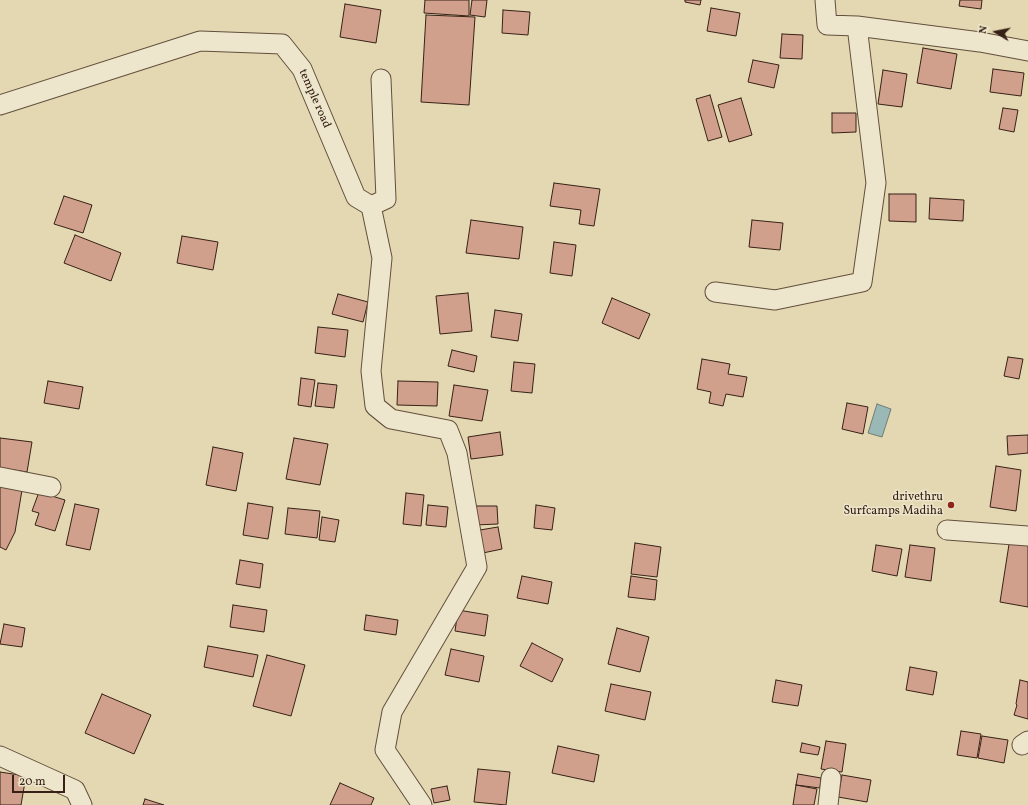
<!DOCTYPE html>
<style>
body{margin:0}
#map{position:relative;width:1028px;height:805px;overflow:hidden;background:#e3d8b1;font-family:Vollkorn,serif}
canvas{display:block}
.north{position:absolute;left:976px;top:12px;width:40px;height:40px;-webkit-text-stroke:3px #ede6cc;paint-order:stroke;rotate:280deg;font-size:11px;font-weight:700;line-height:16px;text-align:center;color:#372116}
.north::after{content:'';display:block;margin:auto;width:14px;height:18px;background:#372116;clip-path:polygon(50% 0,100% 100%,50% 72%,0 100%)}
.scale{position:absolute;left:12px;top:775px;width:53px;height:18px;box-sizing:border-box;border:2px solid #372116;border-top:0;padding-left:5px;font-size:12px;line-height:14px;white-space:nowrap;color:#372116;-webkit-text-stroke:3px #ede6cc;paint-order:stroke}
</style>
<div id="map">
<canvas width="1028" height="805"></canvas>
<div class="north">N</div>
<div class="scale">20 m</div>
</div>
<script>
const context = document.querySelector('canvas').getContext('2d');
context.lineJoin = 'round';
function fillPath(path, color) {
  context.fillStyle = color;
  context.fill(path, 'evenodd');
}
function poly(rows) {
  const path = new Path2D();
  for (const r of rows) {
    path.moveTo(r[0], r[1]);
    for (let i = 2; i < r.length; i += 2) path.lineTo(r[i], r[i + 1]);
  }
  return path;
}
function strokePath(path, color, width, dash) {
  context.strokeStyle = color;
  context.lineWidth = width;
  context.lineCap = dash ? 'butt' : 'round';
  context.setLineDash(dash || []);
  context.stroke(path);
}
function drawText(font, color, halo, rows, align = 'center') {
  context.font = font + ' Vollkorn,serif';
  context.lineWidth = 3;
  context.setLineDash([]);
  context.textBaseline = 'middle';
  context.strokeStyle = halo;
  context.fillStyle = color;
  for (const [text, x, y, turn = 0] of rows) {
    context.save();
    context.translate(x, y);
    context.rotate((+turn || 0) * Math.PI / 180);
    context.textAlign = isNaN(turn) ? turn : align;
    if (halo) context.strokeText(text, 0, 0);
    context.fillText(text, 0, 0);
    context.restore();
  }
}
const water = poly([
 [877,404,891,409,882,437,868,433,877,404]
]);
fillPath(water, '#99b8b6');
strokePath(water, '#727c76', 1);
const building = poly([
 [425,0,469,0,469,16,424,13,425,0],
 [472,0,487,0,485,17,470,15,472,0],
 [685,0,701,0,700,5,685,2,685,0],
 [960,0,982,0,981,9,959,6,960,0],
 [345,4,381,10,376,43,340,37,345,4],
 [711,8,740,13,736,36,707,31,711,8],
 [503,10,530,12,528,35,502,33,503,10],
 [426,15,475,17,469,105,421,102,426,15],
 [782,34,803,35,802,59,780,58,782,34],
 [923,48,957,54,951,89,917,83,923,48],
 [753,60,779,65,774,88,748,82,753,60],
 [993,69,1024,73,1021,96,990,92,993,69],
 [883,70,907,74,902,107,878,104,883,70],
 [710,95,722,137,708,141,696,99,710,95],
 [741,98,752,135,729,142,718,105,741,98],
 [1003,108,1018,110,1014,132,999,129,1003,108],
 [832,113,856,113,856,132,832,133,832,113],
 [554,183,600,189,594,226,579,224,581,210,550,206,554,183],
 [889,194,916,194,916,222,889,221,889,194],
 [64,196,92,205,83,233,54,224,64,196],
 [930,198,964,200,963,221,929,219,930,198],
 [471,220,523,227,519,259,466,253,471,220],
 [752,220,783,223,780,250,749,247,752,220],
 [75,235,121,253,111,281,64,263,75,235],
 [182,236,218,242,213,270,177,263,182,236],
 [554,242,576,245,572,276,550,273,554,242],
 [468,293,472,331,440,334,436,296,468,293],
 [338,294,368,302,363,322,332,314,338,294],
 [612,298,650,314,639,339,602,323,612,298],
 [495,310,522,314,518,341,491,337,495,310],
 [318,327,348,330,345,357,315,353,318,327],
 [452,350,477,356,474,372,448,366,452,350],
 [1008,357,1023,359,1019,379,1004,376,1008,357],
 [702,359,730,364,728,374,747,377,743,397,726,394,723,406,709,403,711,392,697,389,702,359],
 [514,362,535,364,532,393,511,391,514,362],
 [301,378,315,380,311,407,298,405,301,378],
 [48,381,83,387,79,409,44,403,48,381],
 [398,381,438,382,437,406,397,405,398,381],
 [318,383,337,385,334,408,315,406,318,383],
 [454,385,488,390,482,421,449,416,454,385],
 [847,403,868,407,863,434,842,429,847,403],
 [500,432,503,455,471,459,468,437,500,432],
 [1028,435,1028,453,1008,455,1007,436,1028,435],
 [0,438,32,442,27,472,0,468,0,438],
 [294,438,328,444,320,485,286,479,294,438],
 [213,447,243,453,236,491,206,485,213,447],
 [996,466,1021,470,1016,511,990,507,996,466],
 [0,486,22,490,15,532,6,550,0,547,0,486],
 [39,492,65,500,55,531,35,525,39,513,32,511,39,492],
 [406,493,424,495,421,526,403,524,406,493],
 [248,503,273,507,268,539,243,535,248,503],
 [75,504,99,509,90,550,66,545,75,504],
 [428,505,448,507,446,527,426,525,428,505],
 [536,505,555,508,552,530,534,528,536,505],
 [475,506,497,506,498,524,475,525,475,506],
 [288,508,320,511,317,538,285,534,288,508],
 [322,517,339,520,335,542,319,540,322,517],
 [498,527,502,549,478,554,474,531,498,527],
 [1010,538,1028,540,1028,607,1000,602,1010,538],
 [635,543,661,547,657,577,631,574,635,543],
 [876,545,902,549,897,576,872,571,876,545],
 [910,545,935,548,931,581,905,577,910,545],
 [240,560,263,564,260,588,236,584,240,560],
 [522,576,552,582,548,604,517,598,522,576],
 [631,576,657,580,655,600,628,597,631,576],
 [233,605,267,610,264,632,230,627,233,605],
 [458,610,488,615,485,636,455,631,458,610],
 [366,615,398,620,396,635,364,630,366,615],
 [4,624,25,628,22,647,0,644,4,624],
 [617,628,649,637,640,672,608,664,617,628],
 [532,643,563,659,552,682,520,666,532,643],
 [208,646,258,655,253,677,204,667,208,646],
 [451,649,484,656,479,682,445,675,451,649],
 [267,655,305,665,291,716,253,706,267,655],
 [910,667,937,672,933,695,906,690,910,667],
 [776,680,802,685,798,706,772,702,776,680],
 [1020,680,1028,682,1028,719,1014,715,1017,705,1016,704,1020,680],
 [611,684,651,692,645,720,605,711,611,684],
 [102,694,151,715,134,754,85,733,102,694],
 [961,731,981,734,977,758,957,755,961,731],
 [982,736,1008,740,1004,763,978,758,982,736],
 [826,741,846,744,842,772,821,769,826,741],
 [802,743,820,747,818,755,800,752,802,743],
 [558,746,599,755,594,782,552,773,558,746],
 [478,769,510,772,506,805,474,802,478,769],
 [0,772,26,776,21,805,0,805,0,772],
 [798,774,821,778,820,788,796,785,798,774],
 [842,775,871,780,867,802,838,797,842,775],
 [340,783,374,798,371,805,330,805,340,783],
 [796,785,817,789,814,805,793,805,796,785],
 [447,786,450,800,434,803,431,789,447,786],
 [145,799,164,805,143,805,145,799]
]);
fillPath(building, '#d1a08c');
strokePath(building, '#372116', 1);
const minor = poly([
 [857,26,980,42,1028,51],
 [0,105,200,41,282,44,302,69,356,197,371,206,386,199,381,79],
 [371,206,382,258,371,371,375,406,391,419,448,430,457,453,477,567,392,712,385,750,422,805],
 [715,292,775,300,862,282,876,183,857,26,827,25,825,0],
 [0,477,51,487],
 [947,530,1028,536],
 [1022,745,1028,741],
 [0,756,75,790,82,805],
 [828,805,831,778]
]);
strokePath(minor, '#624f3d', 21);
strokePath(minor, '#ede6cc', 19);
for (const [x, y, r, color] of [
 [951,505,4,"#8f2418"]
]) {
  const dot = new Path2D();
  dot.arc(x, y, r, 0, 2 * Math.PI);
  context.fillStyle = color;
  context.fill(dot);
  strokePath(dot, '#ede6cc', 1.5);
}
drawText('12px', '#372116', '#ede6cc', [
 ["temple road",314,99,66]
]);
drawText('12px', '#372116', '#ede6cc', [
 ["drivethru",943,498],
 ["Surfcamps Madiha",943,512]
], 'right');
</script>
